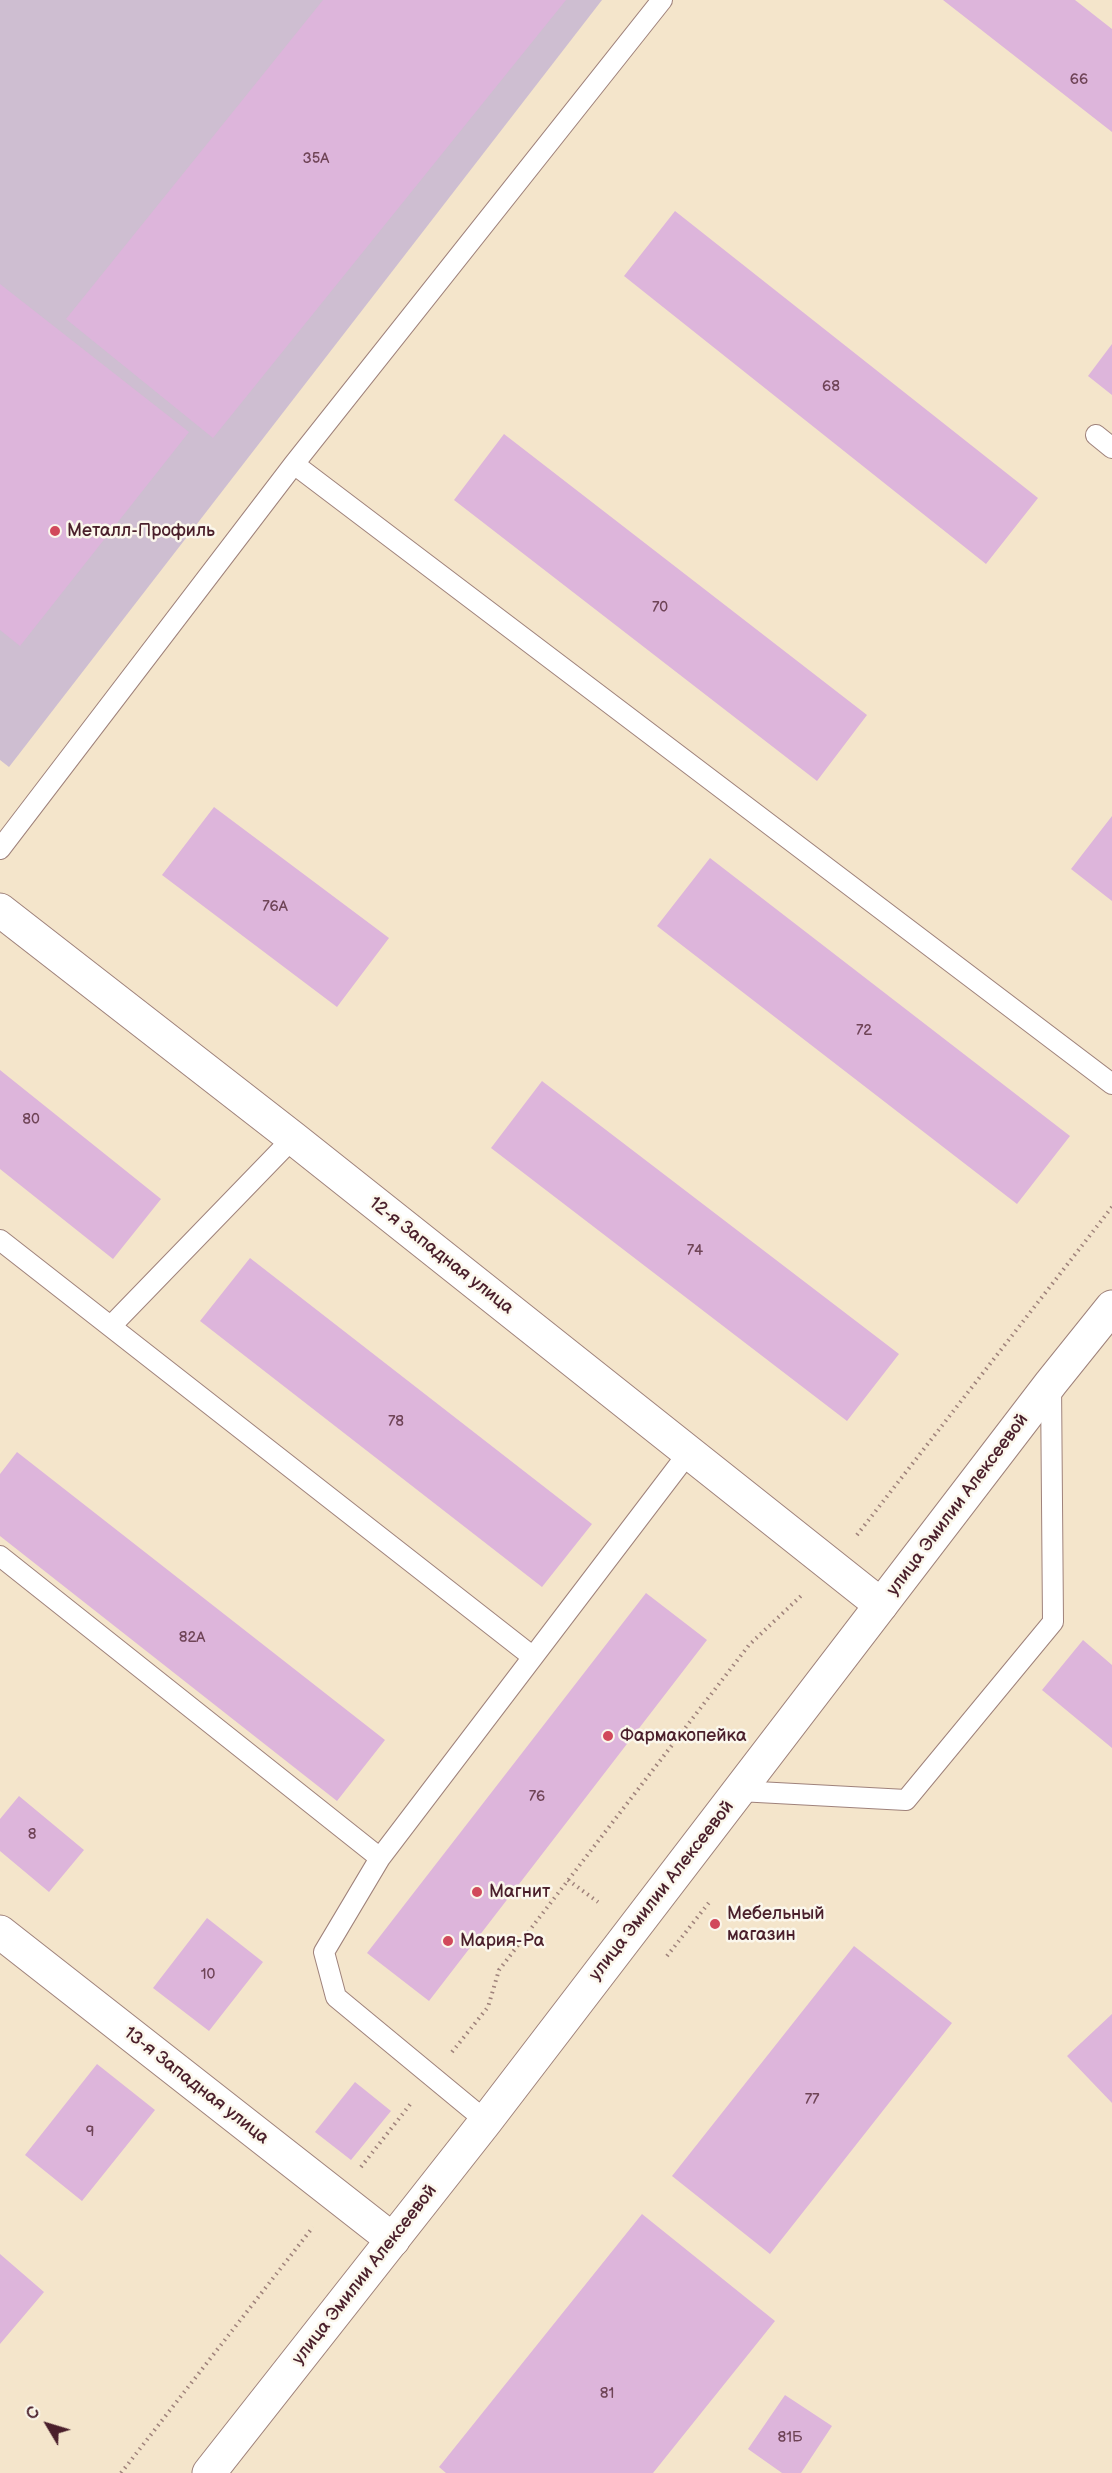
<!DOCTYPE html>
<meta charset="utf-8">
<style>
body{margin:0}
#map{position:relative;width:1112px;height:2473px;overflow:hidden;background:#f4e5cb;font-family:"Balsamiq Sans",sans-serif}
canvas{display:block}
.north{position:absolute;left:18px;top:2395px;width:60px;height:60px;-webkit-text-stroke:4px #fbf7ec;paint-order:stroke;rotate:308deg;font-size:16px;font-weight:700;line-height:24px;text-align:center;color:#4a1f2b}
.north::after{content:'';display:block;margin:auto;width:21px;height:27px;background:#4a1f2b;clip-path:polygon(50% 0,100% 100%,50% 72%,0 100%)}
</style>
<div id="map">
<canvas width="1112" height="2473"></canvas>
<div class="north">С</div>
</div>
<script>
const context = document.querySelector('canvas').getContext('2d');
context.lineJoin = 'round';
function fillPath(path, color) {
  context.fillStyle = color;
  context.fill(path, 'evenodd');
}
function poly(rows) {
  const path = new Path2D();
  for (const r of rows) {
    path.moveTo(r[0], r[1]);
    for (let i = 2; i < r.length; i += 2) path.lineTo(r[i], r[i + 1]);
  }
  return path;
}
function strokePath(path, color, width, dash) {
  context.strokeStyle = color;
  context.lineWidth = width;
  context.lineCap = dash ? 'butt' : 'round';
  context.setLineDash(dash || []);
  context.stroke(path);
}
function drawText(font, color, halo, rows, align = 'center') {
  context.font = font + ' "Balsamiq Sans",sans-serif';
  context.lineWidth = 5;
  context.setLineDash([]);
  context.textBaseline = 'middle';
  context.strokeStyle = halo;
  context.fillStyle = color;
  for (const [text, x, y, turn = 0] of rows) {
    context.save();
    context.translate(x, y);
    context.rotate((+turn || 0) * Math.PI / 180);
    context.textAlign = isNaN(turn) ? turn : align;
    if (halo) context.strokeText(text, 0, 0);
    context.fillText(text, 0, 0);
    context.restore();
  }
}
fillPath(poly([
 [0,0,602,0,9,767,0,760]
]), '#cebed1');
fillPath(poly([
 [323,0,566,0,213,438,66,319],
 [943,0,1075,0,1112,29,1112,132],
 [675,211,1038,498,986,564,624,276],
 [0,284,189,432,20,646,0,630],
 [1112,344,1112,395,1088,376],
 [504,434,867,715,817,781,454,500],
 [214,807,389,938,337,1007,162,875],
 [1112,816,1112,901,1071,869],
 [710,858,1070,1136,1017,1204,657,926],
 [0,1070,161,1199,113,1259,0,1169],
 [542,1081,899,1354,847,1421,491,1148],
 [250,1258,592,1524,542,1587,200,1321],
 [17,1452,385,1740,337,1801,0,1536,0,1474],
 [646,1593,707,1640,429,2001,367,1953],
 [1083,1640,1112,1665,1112,1748,1042,1690],
 [19,1796,84,1850,49,1892,0,1851,0,1819],
 [207,1918,263,1962,209,2031,153,1988],
 [854,1946,952,2023,770,2254,672,2176],
 [1112,2014,1112,2103,1067,2056],
 [97,2064,155,2110,82,2201,25,2155],
 [355,2082,391,2111,351,2160,315,2132],
 [642,2214,775,2321,653,2473,446,2473,439,2467],
 [0,2254,44,2292,0,2344],
 [785,2395,832,2426,801,2473,782,2473,748,2449]
]), '#ddb5db');
const service = poly([
 [1096,435,1112,448],
 [294,464,1112,1084],
 [0,849,294,464,662,0],
 [0,1240,533,1657],
 [111,1326,293,1138],
 [0,1556,380,1858],
 [739,1791,906,1800,1053,1622,1051,1383],
 [486,2121,336,1997,324,1952,380,1858,689,1452]
]);
const minor = poly([
 [0,910,293,1138,881,1605],
 [0,1932,393,2240]
]);
const tertiary = poly([
 [209,2473,486,2121,1051,1383,1112,1307]
]);
strokePath(service, '#9f827b', 22);
strokePath(minor, '#9f827b', 35);
strokePath(tertiary, '#9f827b', 35);
strokePath(poly([
 [857,1535,1112,1207],
 [568,1880,598,1902],
 [667,1956,711,1900],
 [452,2052,488,2007,499,1970,749,1645,803,1594],
 [361,2167,412,2102],
 [121,2473,313,2227]
]), '#9f827b', 4, [1.5, 4.5]);
strokePath(service, '#fff', 20);
strokePath(minor, '#fff', 33);
strokePath(tertiary, '#fff', 33);
for (const [x, y, r, color] of [
 [55,531,6,"#d1495b"],
 [608,1736,6,"#d1495b"],
 [477,1892,6,"#d1495b"],
 [715,1924,6,"#d1495b"],
 [448,1941,6,"#d1495b"]
]) {
  const dot = new Path2D();
  dot.arc(x, y, r, 0, 2 * Math.PI);
  context.fillStyle = color;
  context.fill(dot);
  strokePath(dot, '#fbf7ec', 2);
}
drawText('15px', '#6f4457', null, [
 ["66",1079,80],
 ["35А",316,159],
 ["68",831,387],
 ["70",660,608],
 ["76А",275,907],
 ["72",864,1031],
 ["80",31,1120],
 ["74",695,1251],
 ["78",396,1422],
 ["82А",192,1638],
 ["76",537,1797],
 ["8",32,1835],
 ["10",208,1975],
 ["77",812,2100],
 ["9",90,2132],
 ["81",607,2394],
 ["81Б",790,2438]
]);
drawText('18px', '#4a1f2b', '#fbf7ec', [
 ["Металл-Профиль",67,531],
 ["Фармакопейка",620,1736],
 ["Магнит",489,1892],
 ["Мебельный",727,1914],
 ["магазин",727,1935],
 ["Мария-Ра",460,1941]
], 'left');
drawText('18px', '#4a1f2b', '#fbf7ec', [
 ["12-я Западная улица",441,1256,38],
 ["улица Эмилии Алексеевой",958,1505,-53],
 ["улица Эмилии Алексеевой",662,1891,-52],
 ["13-я Западная улица",196,2086,38],
 ["улица Эмилии Алексеевой",365,2275,-52]
]);
</script>
